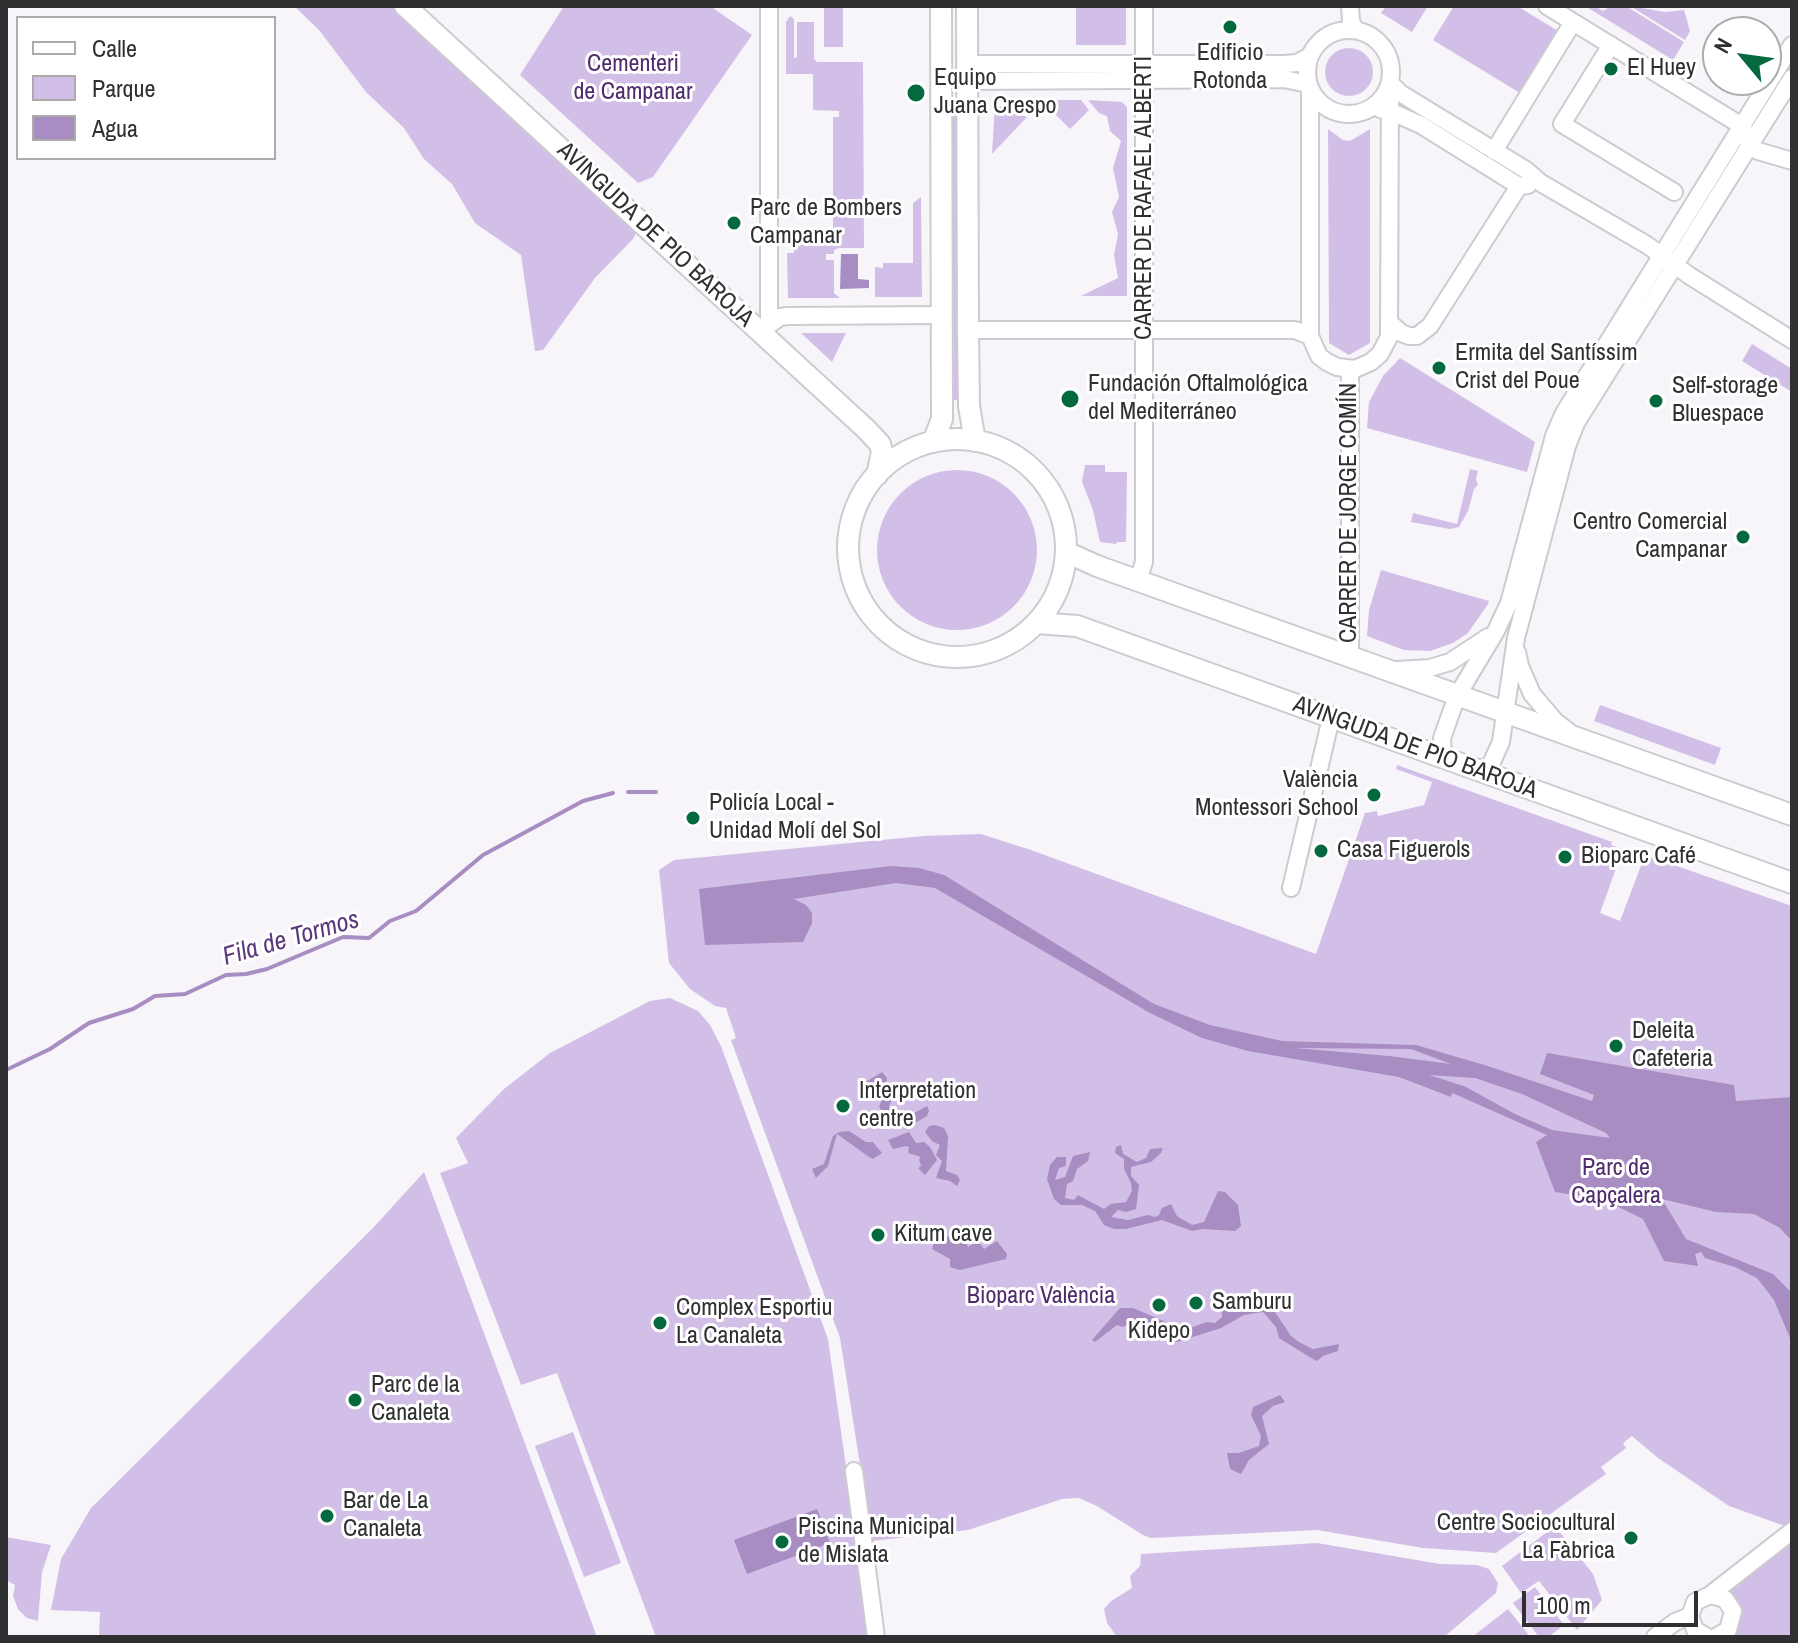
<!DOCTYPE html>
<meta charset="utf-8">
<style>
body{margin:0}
#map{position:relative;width:1798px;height:1643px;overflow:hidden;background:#f7f5fa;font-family:"Archivo Narrow",sans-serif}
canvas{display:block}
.frame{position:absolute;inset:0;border:8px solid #302f31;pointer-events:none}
.legend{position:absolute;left:16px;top:16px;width:260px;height:144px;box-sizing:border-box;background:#fff;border:2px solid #acacad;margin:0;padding:10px 14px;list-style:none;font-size:24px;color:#302f31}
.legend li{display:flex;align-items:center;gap:16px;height:40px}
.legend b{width:40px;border:2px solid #acacad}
.north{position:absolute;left:1702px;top:16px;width:80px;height:80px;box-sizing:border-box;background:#fff;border:2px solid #acacad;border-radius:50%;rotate:299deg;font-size:22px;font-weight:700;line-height:32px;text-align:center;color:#302f31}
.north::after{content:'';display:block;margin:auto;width:28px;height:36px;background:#04693e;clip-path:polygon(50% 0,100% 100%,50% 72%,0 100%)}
.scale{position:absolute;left:1522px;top:1591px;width:176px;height:36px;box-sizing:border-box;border:4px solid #302f31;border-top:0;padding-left:10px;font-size:24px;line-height:28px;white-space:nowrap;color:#302f31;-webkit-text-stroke:6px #fff;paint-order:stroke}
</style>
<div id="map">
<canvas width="1798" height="1643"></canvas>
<div class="frame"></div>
<ul class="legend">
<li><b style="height:10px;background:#fff"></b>Calle</li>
<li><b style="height:22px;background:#d2bfe7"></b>Parque</li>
<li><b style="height:22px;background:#a78dc2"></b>Agua</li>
</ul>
<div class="north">N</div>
<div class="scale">100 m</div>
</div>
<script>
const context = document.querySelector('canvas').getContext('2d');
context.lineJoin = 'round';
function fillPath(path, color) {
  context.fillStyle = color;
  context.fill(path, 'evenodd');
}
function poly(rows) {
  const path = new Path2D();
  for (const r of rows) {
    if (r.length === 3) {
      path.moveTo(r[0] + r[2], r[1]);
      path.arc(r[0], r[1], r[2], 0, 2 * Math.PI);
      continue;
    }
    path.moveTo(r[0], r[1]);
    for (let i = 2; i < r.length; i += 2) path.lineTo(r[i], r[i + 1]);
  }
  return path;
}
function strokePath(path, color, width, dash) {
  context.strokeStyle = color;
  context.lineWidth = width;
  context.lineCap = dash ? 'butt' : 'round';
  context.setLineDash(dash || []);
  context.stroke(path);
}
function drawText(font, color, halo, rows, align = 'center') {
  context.font = font + ' "Archivo Narrow",sans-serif';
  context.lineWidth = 6;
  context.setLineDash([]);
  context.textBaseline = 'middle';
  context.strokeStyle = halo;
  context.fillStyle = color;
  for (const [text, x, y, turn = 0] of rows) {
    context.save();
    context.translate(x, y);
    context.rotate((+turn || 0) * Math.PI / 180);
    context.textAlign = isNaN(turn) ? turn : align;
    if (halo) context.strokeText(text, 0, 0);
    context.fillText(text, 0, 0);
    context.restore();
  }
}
fillPath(poly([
 [294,6,398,6,637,231,633,239,595,278,543,350,535,351,521,255,475,223,452,184,424,159,404,128,366,92,319,30],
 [564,6,710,6,752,35,653,177,638,183,520,75],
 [824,6,843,6,843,47,824,47],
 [1076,6,1126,6,1126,45,1076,45],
 [1386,6,1428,6,1412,32,1381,13],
 [1454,6,1517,6,1558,31,1520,93,1433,40],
 [1585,6,1595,6,1603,11,1611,6,1626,6,1684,42,1673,60],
 [1630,6,1665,12,1684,10,1690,31,1685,40],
 [790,16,794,19,794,58,797,57,797,22,814,22,814,59,817,62,863,62,864,248,839,248,834,250,834,254,826,254,826,260,834,260,834,293,840,298,788,298,787,253,794,253,793,238,833,238,833,117,839,117,839,111,813,110,813,74,786,74,786,22],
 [1349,72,24],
 [1040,100,1081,100,1089,110,1070,129,1048,107,1044,110,1037,103],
 [1088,100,1122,102,1127,107,1127,296,1081,296,1118,278,1114,255,1118,234,1112,212,1119,197,1113,168,1121,141,1110,131,1107,116,1099,113],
 [995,104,1027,117,992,154],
 [952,109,959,109,960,400,954,400],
 [1328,129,1343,140,1350,141,1370,129,1370,343,1349,355,1329,343],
 [921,197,922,297,875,297,875,267,883,268,883,263,913,263,913,203],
 [801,333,846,333,832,362],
 [1752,344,1792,369,1792,392,1742,361],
 [1400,358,1535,442,1527,472,1367,428,1369,402,1383,376],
 [1085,465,1105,465,1105,472,1127,472,1126,542,1117,542,1116,544,1100,542,1093,510,1082,482],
 [1470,469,1478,471,1476,479,1478,485,1474,489,1468,511,1459,527,1450,529,1411,522,1413,513,1457,524],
 [957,550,80],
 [1381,570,1489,601,1488,604,1468,633,1453,643,1430,651,1404,650,1367,636,1369,610],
 [1600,705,1721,748,1715,765,1594,721],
 [1397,765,1612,842,1611,845,1623,849,1600,913,1620,921,1645,855,1792,906,1792,1525,1782,1525,1729,1506,1658,1458,1632,1436,1623,1443,1626,1448,1601,1467,1606,1474,1496,1553,1423,1548,1317,1530,1151,1538,1143,1535,1097,1506,1079,1498,1062,1499,968,1530,872,1541,840,1338,731,1040,736,1038,726,1008,715,1006,690,989,669,963,659,870,674,860,923,836,981,834,1031,850,1316,954,1365,813,1377,811,1378,816,1424,805,1432,782,1396,769],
 [670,998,698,1011,710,1025,721,1046,828,1339,870,1637,656,1637,557,1373,521,1385,440,1173,468,1163,456,1138,504,1089,550,1053,650,1001],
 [424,1172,597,1637,99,1637,100,1612,51,1610,61,1559,91,1508,373,1228],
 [573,1432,621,1563,584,1577,535,1446],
 [1555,1526,1593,1574,1602,1600,1577,1630,1539,1581,1521,1593,1502,1566],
 [1792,1536,1792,1637,1730,1637,1721,1591],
 [6,1537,51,1545,42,1572,38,1621,27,1618,18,1609,13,1596,15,1585,6,1580],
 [1317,1543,1440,1564,1477,1565,1489,1569,1498,1583,1496,1593,1444,1637,1117,1637,1107,1623,1104,1609,1111,1601,1132,1588,1130,1576,1140,1566,1141,1554],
 [1535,1587,1564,1625,1548,1637,1539,1637,1513,1603],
 [1508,1609,1528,1634,1525,1637,1472,1637]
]), '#d2bfe7');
fillPath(poly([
 [841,254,858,254,858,279,869,280,869,288,840,289],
 [891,866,919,868,944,875,1154,1004,1210,1025,1282,1041,1416,1045,1488,1066,1592,1101,1594,1095,1540,1074,1547,1053,1734,1085,1736,1101,1792,1097,1792,1241,1780,1228,1754,1214,1716,1212,1662,1199,1686,1239,1773,1274,1792,1293,1792,1343,1774,1300,1757,1278,1735,1267,1705,1258,1701,1252,1695,1254,1698,1266,1664,1261,1643,1219,1602,1199,1555,1192,1536,1142,1547,1135,1457,1095,1452,1093,1451,1097,1399,1077,1248,1051,1202,1038,1150,1013,935,888,896,883,794,899,806,905,812,913,812,923,803,942,705,945,699,889],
 [1295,1048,1411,1049,1451,1064,1389,1056],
 [1429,1075,1475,1078,1522,1094,1606,1133,1610,1138,1552,1130,1515,1114,1464,1086],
 [882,1072,887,1078,886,1085,892,1099,889,1107,897,1117,905,1118,927,1106,929,1111,927,1116,915,1123,909,1121,901,1129,895,1128,879,1107,882,1099,879,1087,865,1091,859,1086],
 [935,1125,944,1128,948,1136,946,1171,957,1175,960,1180,957,1186,950,1181,936,1178,942,1161,936,1155,940,1145,932,1141,925,1132,929,1126],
 [849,1131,866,1142,873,1142,882,1153,873,1159,869,1157,837,1134,828,1166,816,1178,812,1169,824,1164,833,1136,839,1132],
 [909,1132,916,1143,924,1142,930,1147,937,1160,925,1175,918,1168,921,1166,919,1159,921,1157,908,1153,909,1147,906,1146,893,1149,888,1140],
 [1121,1145,1123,1154,1137,1162,1146,1158,1150,1149,1163,1148,1161,1153,1151,1162,1131,1167,1131,1176,1139,1185,1136,1209,1126,1212,1118,1210,1111,1217,1128,1220,1148,1215,1155,1217,1159,1215,1162,1208,1171,1204,1177,1216,1192,1225,1204,1222,1218,1191,1225,1192,1238,1205,1241,1226,1235,1231,1203,1229,1192,1231,1162,1220,1126,1229,1114,1229,1104,1225,1095,1211,1082,1205,1061,1205,1054,1199,1047,1179,1050,1165,1057,1157,1066,1157,1066,1166,1059,1168,1055,1180,1065,1177,1073,1156,1090,1152,1088,1161,1077,1169,1073,1181,1067,1184,1065,1198,1074,1200,1078,1195,1104,1209,1111,1204,1126,1202,1132,1191,1131,1183,1124,1169,1124,1159,1115,1153,1116,1147],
 [951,1234,964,1239,968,1247,978,1241,984,1249,997,1241,1007,1254,1006,1259,960,1270,950,1267,950,1259,932,1249,935,1240,943,1240],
 [1242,1296,1271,1306,1291,1336,1299,1342,1313,1349,1339,1344,1338,1351,1323,1356,1317,1361,1311,1358,1279,1338,1276,1327,1263,1312,1244,1315,1221,1328,1177,1342,1154,1336,1159,1332,1135,1322,1123,1327,1117,1325,1095,1342,1092,1340,1120,1308,1133,1308,1166,1322,1168,1330,1173,1335,1181,1335,1187,1329,1207,1322,1215,1323,1222,1317,1222,1309,1216,1304,1226,1298,1233,1299],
 [1280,1395,1285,1402,1273,1406,1262,1416,1269,1444,1249,1460,1241,1474,1230,1469,1227,1453,1239,1453,1259,1446,1261,1436,1251,1415,1253,1407],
 [817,1509,830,1543,747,1574,734,1540]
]), '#a78dc2');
strokePath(poly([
 [628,792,656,792],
 [6,1070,50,1049,89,1023,133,1009,155,996,185,994,226,975,246,974,267,969,343,937,369,938,390,921,416,911,483,855,583,801,613,793]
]), '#a78dc2', 4);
const minor = poly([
 [1350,6,1351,22,1356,30],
 [1547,6,1742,126,1750,146,1758,151,1792,161],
 [1349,72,42],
 [1611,45,1562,124,1674,192],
 [967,64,1284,64,1297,63,1310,56],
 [967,81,1284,79,1308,84],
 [1390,83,1400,93,1526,170,1541,183,1647,245,1690,276,1792,340],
 [1310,89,1310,336,1319,356,1327,362,1337,367,1355,369,1371,362,1380,354,1389,337,1390,83],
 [1380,109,1394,113,1421,125,1519,186,1528,185],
 [1494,151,1573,22],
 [1390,323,1401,333,1409,336,1417,336,1430,326,1519,186],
 [769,325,769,6],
 [769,325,780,317,788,316,942,315],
 [968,330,1295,330,1310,336],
 [1350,369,1350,657],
 [1138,580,1144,562,1144,6],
 [1517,652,1520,666,1532,694,1555,721,1568,731],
 [1396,670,1430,668,1450,662,1488,637],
 [1443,758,1442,738,1457,696,1496,631,1509,603,1554,436,1564,413,1792,45],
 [1480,771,1491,764,1501,742,1516,638,1567,446,1576,423,1792,78],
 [1291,888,1331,718],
 [854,1471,876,1637],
 [1710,1595,1792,1531],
 [1655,1637,1675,1622,1690,1616],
 [1707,1637,1695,1630,1690,1616,1695,1602,1710,1595,1725,1599,1733,1611,1728,1630,1716,1637]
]);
const major = poly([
 [405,6,866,429,880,444,882,452,877,475],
 [967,6,968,330,969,406,975,441],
 [957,548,109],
 [933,442,942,419,941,6],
 [1066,552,1097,566,1792,815],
 [1036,623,1077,626,1792,883]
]);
strokePath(minor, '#cdcbd0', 20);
strokePath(major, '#cdcbd0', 24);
strokePath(minor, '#fff', 16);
strokePath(major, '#fff', 20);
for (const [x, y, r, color] of [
 [1230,27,8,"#04693e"],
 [1611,69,8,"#04693e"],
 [916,93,10,"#04693e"],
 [734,223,8,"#04693e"],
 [1439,368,8,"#04693e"],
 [1070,399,10,"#04693e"],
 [1656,401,8,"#04693e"],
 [1743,537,8,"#04693e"],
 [1374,795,8,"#04693e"],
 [693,818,8,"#04693e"],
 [1321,851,8,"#04693e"],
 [1565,857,8,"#04693e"],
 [1616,1046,8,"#04693e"],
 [843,1106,8,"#04693e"],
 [878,1235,8,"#04693e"],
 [1196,1303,8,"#04693e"],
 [1159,1305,8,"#04693e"],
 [660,1323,8,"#04693e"],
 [355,1400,8,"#04693e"],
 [327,1516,8,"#04693e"],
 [1631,1538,8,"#04693e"],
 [782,1542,8,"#04693e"]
]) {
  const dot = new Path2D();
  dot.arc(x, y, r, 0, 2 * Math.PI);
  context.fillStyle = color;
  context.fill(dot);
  strokePath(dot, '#fff', 3);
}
drawText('24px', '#302f31', '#fff', [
 ["Edificio",1230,54,"center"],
 ["Rotonda",1230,82,"center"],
 ["El Huey",1627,69],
 ["Equipo",934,79],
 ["Juana Crespo",934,107],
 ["Parc de Bombers",750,209],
 ["Campanar",750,237],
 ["Ermita del Santíssim",1455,354],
 ["Crist del Poue",1455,382],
 ["Fundación Oftalmológica",1088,385],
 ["del Mediterráneo",1088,413],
 ["Self-storage",1672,387],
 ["Bluespace",1672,415],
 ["Centro Comercial",1727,523,"right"],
 ["Campanar",1727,551,"right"],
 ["València",1358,781,"right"],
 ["Montessori School",1358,809,"right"],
 ["Policía Local -",709,804],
 ["Unidad Molí del Sol",709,832],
 ["Casa Figuerols",1337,851],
 ["Bioparc Café",1581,857],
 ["Deleita",1632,1032],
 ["Cafeteria",1632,1060],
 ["Interpretation",859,1092],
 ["centre",859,1120],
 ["Kitum cave",894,1235],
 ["Samburu",1212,1303],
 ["Complex Esportiu",676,1309],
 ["La Canaleta",676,1337],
 ["Kidepo",1159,1332,"center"],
 ["Parc de la",371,1386],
 ["Canaleta",371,1414],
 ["Bar de La",343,1502],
 ["Canaleta",343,1530],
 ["Centre Sociocultural",1615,1524,"right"],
 ["La Fàbrica",1615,1552,"right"],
 ["Piscina Municipal",798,1528],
 ["de Mislata",798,1556]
], 'left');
drawText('24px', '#4f2c6d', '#fff', [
 ["Cementeri",633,65],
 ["de Campanar",633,93],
 ["Parc de",1616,1169],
 ["Capçalera",1616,1197],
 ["Bioparc València",1041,1297]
]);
drawText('24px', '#302f31', '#fff', [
 ["CARRER DE RAFAEL ALBERTI",1145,198,-90],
 ["AVINGUDA DE PIO BAROJA",655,235,43],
 ["CARRER DE JORGE COMÍN",1350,513,-90],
 ["AVINGUDA DE PIO BAROJA",1415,748,20]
]);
drawText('italic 26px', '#5c397b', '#fff', [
 ["Fila de Tormos",291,939,-16]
]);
</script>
